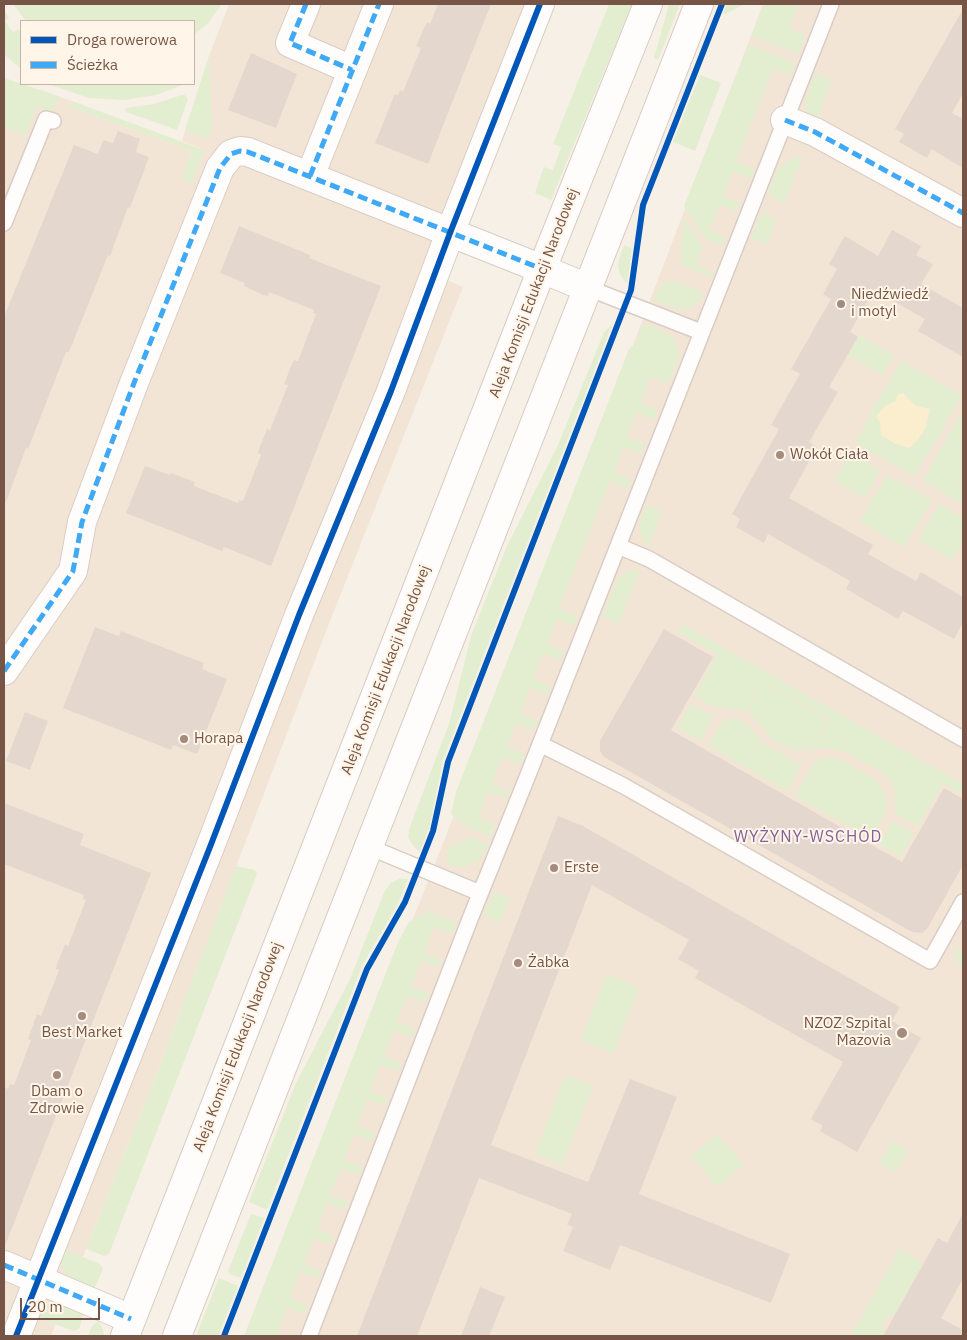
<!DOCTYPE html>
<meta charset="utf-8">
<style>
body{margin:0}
#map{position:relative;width:967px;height:1340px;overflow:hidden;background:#f7f0e7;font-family:"IBM Plex Sans",sans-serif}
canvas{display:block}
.frame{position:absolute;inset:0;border:5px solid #765546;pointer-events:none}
.legend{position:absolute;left:20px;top:20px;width:175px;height:65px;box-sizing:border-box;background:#fff5e8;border:1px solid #c8b5a7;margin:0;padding:6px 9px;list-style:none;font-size:15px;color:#765546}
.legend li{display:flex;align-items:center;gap:10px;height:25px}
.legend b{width:25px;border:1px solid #c8b5a7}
.scale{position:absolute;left:20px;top:1298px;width:80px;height:22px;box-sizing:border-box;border:2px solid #765546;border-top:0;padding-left:6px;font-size:15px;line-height:18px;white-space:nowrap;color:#765546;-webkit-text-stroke:4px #fff5e8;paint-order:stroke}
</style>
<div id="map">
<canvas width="967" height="1340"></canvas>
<div class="frame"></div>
<ul class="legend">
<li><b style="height:6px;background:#0057b8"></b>Droga rowerowa</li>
<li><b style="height:6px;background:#3fa9f5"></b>Ścieżka</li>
</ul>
<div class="scale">20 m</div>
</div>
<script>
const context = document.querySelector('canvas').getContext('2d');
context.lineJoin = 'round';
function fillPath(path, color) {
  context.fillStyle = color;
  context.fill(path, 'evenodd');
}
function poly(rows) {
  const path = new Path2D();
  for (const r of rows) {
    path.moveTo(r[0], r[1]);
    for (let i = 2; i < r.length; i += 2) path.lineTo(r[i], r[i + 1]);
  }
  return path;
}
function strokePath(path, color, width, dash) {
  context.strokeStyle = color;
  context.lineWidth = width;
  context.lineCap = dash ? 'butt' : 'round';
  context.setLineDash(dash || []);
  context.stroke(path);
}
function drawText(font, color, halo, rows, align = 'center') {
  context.font = font + ' "IBM Plex Sans",sans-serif';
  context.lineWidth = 4;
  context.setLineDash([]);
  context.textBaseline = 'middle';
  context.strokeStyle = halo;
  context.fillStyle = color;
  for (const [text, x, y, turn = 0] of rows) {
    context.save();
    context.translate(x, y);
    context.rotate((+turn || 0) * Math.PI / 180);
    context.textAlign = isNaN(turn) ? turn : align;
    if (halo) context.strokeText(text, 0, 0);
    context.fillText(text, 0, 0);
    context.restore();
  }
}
fillPath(poly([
 [229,4,525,4,421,268,463,287,330,621,159,1068,51,1336,4,1336,4,78,72,101,71,107,192,151,181,179,204,150,182,141,209,56],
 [763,4,963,4,963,1336,247,1336,442,846]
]), '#f3e5d6');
fillPath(poly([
 [13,4,222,4,208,23,194,35,194,21,26,21],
 [609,4,632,4,551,200,535,193,544,167,553,170,561,147,553,144],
 [669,4,680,4,658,60,654,58],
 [727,4,745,4,726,14,723,14],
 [764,4,798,4,789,28,806,35,799,54,754,37,752,34],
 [4,9,9,18,5,21,13,32,18,29,21,32,21,69,4,54],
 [748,45,750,45,795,63,791,75,773,69,746,136,736,162,754,169,750,178,733,171,723,196,740,203,737,211,720,205,709,230,726,238,723,246,706,239,684,206],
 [209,56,212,128,209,139,185,130],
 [815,73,832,80,815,124,808,116,805,103],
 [700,75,721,83,695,151,673,142],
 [4,78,61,97,52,112,37,106,26,135,4,127],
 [48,84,186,84,156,95,124,100,89,98],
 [182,95,185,95,188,99,177,130,126,112,125,110,126,108,154,104],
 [72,101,204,150,192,183,181,179,192,151,70,107],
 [802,157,784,204,772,198,769,190,780,166,791,159],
 [764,213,776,220,767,245,751,238,758,219],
 [684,217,703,246,696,265,713,272,711,277,681,265],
 [624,245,632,249,627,284,620,275,618,267,619,259],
 [674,281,704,293,698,303,687,309,677,309,654,300,660,284],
 [644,323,668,333,674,338,679,352,678,360,668,384,650,377,641,403,658,410,655,419,637,412,627,437,645,444,641,454,623,447,614,472,631,479,628,488,610,481,559,609,577,616,574,625,557,619,547,644,564,651,561,660,543,653,533,679,551,686,547,695,530,688,520,713,537,720,534,729,516,723,507,747,524,754,520,764,503,757,492,784,507,791,509,792,508,796,504,797,488,791,479,817,495,825,491,837,471,829,455,819,451,814,456,792,629,349,635,344],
 [612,325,443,760,429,828,419,852,411,843,408,837,409,829,449,724,471,636,507,546,558,445,604,332],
 [859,335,894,355,882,375,848,355],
 [901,360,962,396,949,418,947,417,945,420,947,422,914,476,855,443,883,391,886,391,887,388,886,387],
 [963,409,963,504,923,481],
 [849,453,880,470,865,498,834,481],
 [887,475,932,500,904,547,860,521],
 [939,504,963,518,963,541,952,560,918,540],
 [646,505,662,511,649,546,642,539,639,525],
 [640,570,619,624,602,617,618,578,630,571],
 [682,624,963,784,963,795,943,783,918,826,896,814,894,789,889,780,882,772,845,752,824,748,813,750,830,719,764,683,748,711,712,706,694,696,717,654,678,632],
 [764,684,828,720,812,750,792,750,771,739,749,712],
 [691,704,711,715,712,720,701,741,677,728],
 [732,718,744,721,765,744,801,765,787,791,709,746,721,723,726,720],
 [825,757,841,760,875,779,881,786,886,801,886,811,871,839,795,796,815,761],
 [895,822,914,833,901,857,879,844,891,823],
 [472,837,489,844,484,854,472,864,466,866,458,867,445,865,448,858,447,848],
 [236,866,255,870,257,874,109,1254,104,1256,86,1249,159,1068],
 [399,879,408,879,396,907,362,966,267,1210,249,1202,296,1083,350,979,385,890,391,883],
 [493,892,510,898,500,923,483,915],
 [426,910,456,922,454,931,450,933,434,927,424,953,440,959,441,965,437,967,421,961,411,987,427,993,428,998,426,1001,422,1001,407,996,397,1022,413,1028,415,1032,411,1036,394,1030,384,1056,400,1063,401,1067,397,1071,380,1065,370,1091,386,1098,388,1102,384,1105,367,1099,357,1125,373,1132,375,1134,374,1138,369,1140,354,1134,344,1160,360,1166,362,1169,361,1173,355,1174,341,1168,330,1195,346,1201,348,1204,347,1207,343,1209,327,1203,317,1229,333,1236,334,1242,328,1243,314,1238,304,1264,319,1270,321,1274,317,1278,300,1272,290,1298,306,1305,308,1309,303,1313,287,1307,277,1333,284,1336,244,1336,398,942,409,922,425,914],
 [955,947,963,952,963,970,957,961],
 [607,974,639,987,613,1053,581,1040],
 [565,1075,593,1086,562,1165,535,1154],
 [717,1134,744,1165,717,1187,691,1156],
 [892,1141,907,1149,908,1152,896,1172,879,1164],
 [251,1214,264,1218,241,1278,229,1274,228,1271],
 [899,1249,923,1264,908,1290,917,1296,915,1300,905,1294,900,1302,910,1308,904,1318,895,1314,894,1316,890,1313,881,1329,889,1336,851,1336],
 [65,1250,100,1264,103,1269,95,1287,92,1287,68,1277,65,1273,61,1262],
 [219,1278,238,1286,218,1336,196,1336],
 [61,1302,85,1310,79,1329,73,1331,37,1317,46,1307,53,1303],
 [98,1321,102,1327,104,1336,88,1336,92,1326]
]), '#e3eed0');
fillPath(poly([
 [903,393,916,406,930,409,925,429,917,441,909,448,894,443,881,435,880,422,876,417,882,409,889,404,896,401,897,395]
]), '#fbeece');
fillPath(poly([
 [438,4,491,4,428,164,375,143,395,94,398,95,400,90,403,92,421,48,416,46,427,22,430,24],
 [963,9,963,93,952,113,963,119,963,168,931,149,927,158,899,142,904,134,895,129],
 [251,53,297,74,276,128,228,110],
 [118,131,140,139,136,152,149,157,130,208,128,207,110,256,108,255,69,352,66,352,28,449,26,448,6,502,4,502,4,317,74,145,98,154,103,140,113,143],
 [239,226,310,255,309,258,381,286,271,566,224,547,222,551,126,513,145,466,170,475,171,473,195,482,194,486,238,503,239,500,243,501,261,455,258,453,259,449,267,429,270,430,288,385,284,384,292,364,294,360,298,361,316,314,313,313,314,310,269,292,268,296,263,295,244,286,245,283,220,273],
 [892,230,921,246,916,255,933,264,921,284,963,308,963,357,918,331,925,319,874,290,850,332,858,337,829,387,838,392,809,442,817,447,789,498,873,545,868,554,916,581,921,572,963,597,963,622,954,639,903,611,898,619,846,589,850,581,768,534,764,543,736,527,740,519,732,514,779,429,771,425,800,374,791,369,831,299,823,294,837,269,829,264,845,236,878,256],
 [95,627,119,636,121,631,175,652,204,663,202,669,227,679,197,754,173,745,171,750,63,708],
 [664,629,713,657,671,730,870,844,902,862,944,788,963,799,963,865,927,929,922,933,912,932,604,757,600,751,600,741],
 [25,712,48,721,30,770,6,761],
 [4,803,84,834,80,845,151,873,5,1246,4,1246,4,1087,8,1089,10,1084,14,1085,31,1040,28,1039,37,1014,41,1016,59,970,56,969,57,964,65,944,68,946,86,900,83,899,84,895,4,864],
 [558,816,583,826,900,1007,892,1021,921,1038,857,1152,820,1131,823,1126,811,1119,843,1062,695,978,699,971,678,959,689,940,592,885,491,1145,588,1182,630,1079,677,1097,639,1194,790,1254,771,1303,620,1245,610,1270,563,1251,573,1227,567,1225,572,1214,479,1178,417,1336,357,1336],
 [963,1213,963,1279,941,1318,963,1330,963,1336,883,1336,938,1238,947,1243],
 [480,1287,505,1297,489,1336,461,1336]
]), '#e4d8ce');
const lane = poly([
 [4,223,46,119,53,121],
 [588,288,701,332],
 [618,546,649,559,963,739],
 [540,744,624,786,930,961,963,902],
 [369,847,480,893],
 [309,1336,470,919,528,775,831,4]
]);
const street = poly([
 [306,4,290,43,352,70],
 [785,120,815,132,963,213],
 [310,176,379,4],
 [4,671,73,571,82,522,134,383,220,168,231,154,240,151,248,152,542,269],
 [4,1265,131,1319],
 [16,1336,210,847,299,615,391,391,450,233,540,4]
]);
const secondary = poly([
 [542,269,588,288],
 [125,1336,542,269,648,4],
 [177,1336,699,4]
]);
strokePath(lane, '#d8cdc5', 18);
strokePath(street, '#d8cdc5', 30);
strokePath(secondary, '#d8ccc3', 30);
strokePath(lane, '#fefdfb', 15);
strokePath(street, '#fefdfb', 28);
strokePath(secondary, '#fefdfb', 28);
strokePath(poly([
 [306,4,290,43,352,70],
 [785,120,815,132,963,213],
 [310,176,379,4],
 [4,671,73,571,82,522,134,383,220,168,231,154,240,151,248,152,542,269],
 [4,1265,131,1319]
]), '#3fa9f5', 5, [10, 5]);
strokePath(poly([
 [16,1336,210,847,299,615,391,391,450,233,540,4],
 [224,1336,367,969,405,902,433,831,448,762,631,290,643,205,722,4]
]), '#0057b8', 6);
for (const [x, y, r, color] of [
 [841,304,5,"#a38b7e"],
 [780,455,5,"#a38b7e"],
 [184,739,5,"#a38b7e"],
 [554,868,5,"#a38b7e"],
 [518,963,5,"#a38b7e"],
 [82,1016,5,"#a38b7e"],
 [902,1033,6,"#a38b7e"],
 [57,1075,5,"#a38b7e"]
]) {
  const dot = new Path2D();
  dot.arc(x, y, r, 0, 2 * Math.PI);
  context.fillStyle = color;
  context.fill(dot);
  strokePath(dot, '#fff5e8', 2);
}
drawText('15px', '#765546', '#fff5e8', [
 ["Aleja Komisji Edukacji Narodowej",534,293,-69],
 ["Aleja Komisji Edukacji Narodowej",386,670,-69],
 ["Aleja Komisji Edukacji Narodowej",238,1047,-69]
]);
drawText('15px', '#765546', '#fff5e8', [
 ["Niedźwiedź",851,295],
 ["i motyl",851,312],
 ["Wokół Ciała",790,455],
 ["Horapa",194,739],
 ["Erste",564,868],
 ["Żabka",528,963],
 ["NZOZ Szpital",891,1024,"right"],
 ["Mazovia",891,1041,"right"],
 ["Best Market",82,1033,"center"],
 ["Dbam o",57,1092,"center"],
 ["Zdrowie",57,1109,"center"]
], 'left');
context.letterSpacing = '1px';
drawText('16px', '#84619a', '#fff5e8', [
 ["WYŻYNY-WSCHÓD",808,837]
]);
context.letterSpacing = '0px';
</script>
